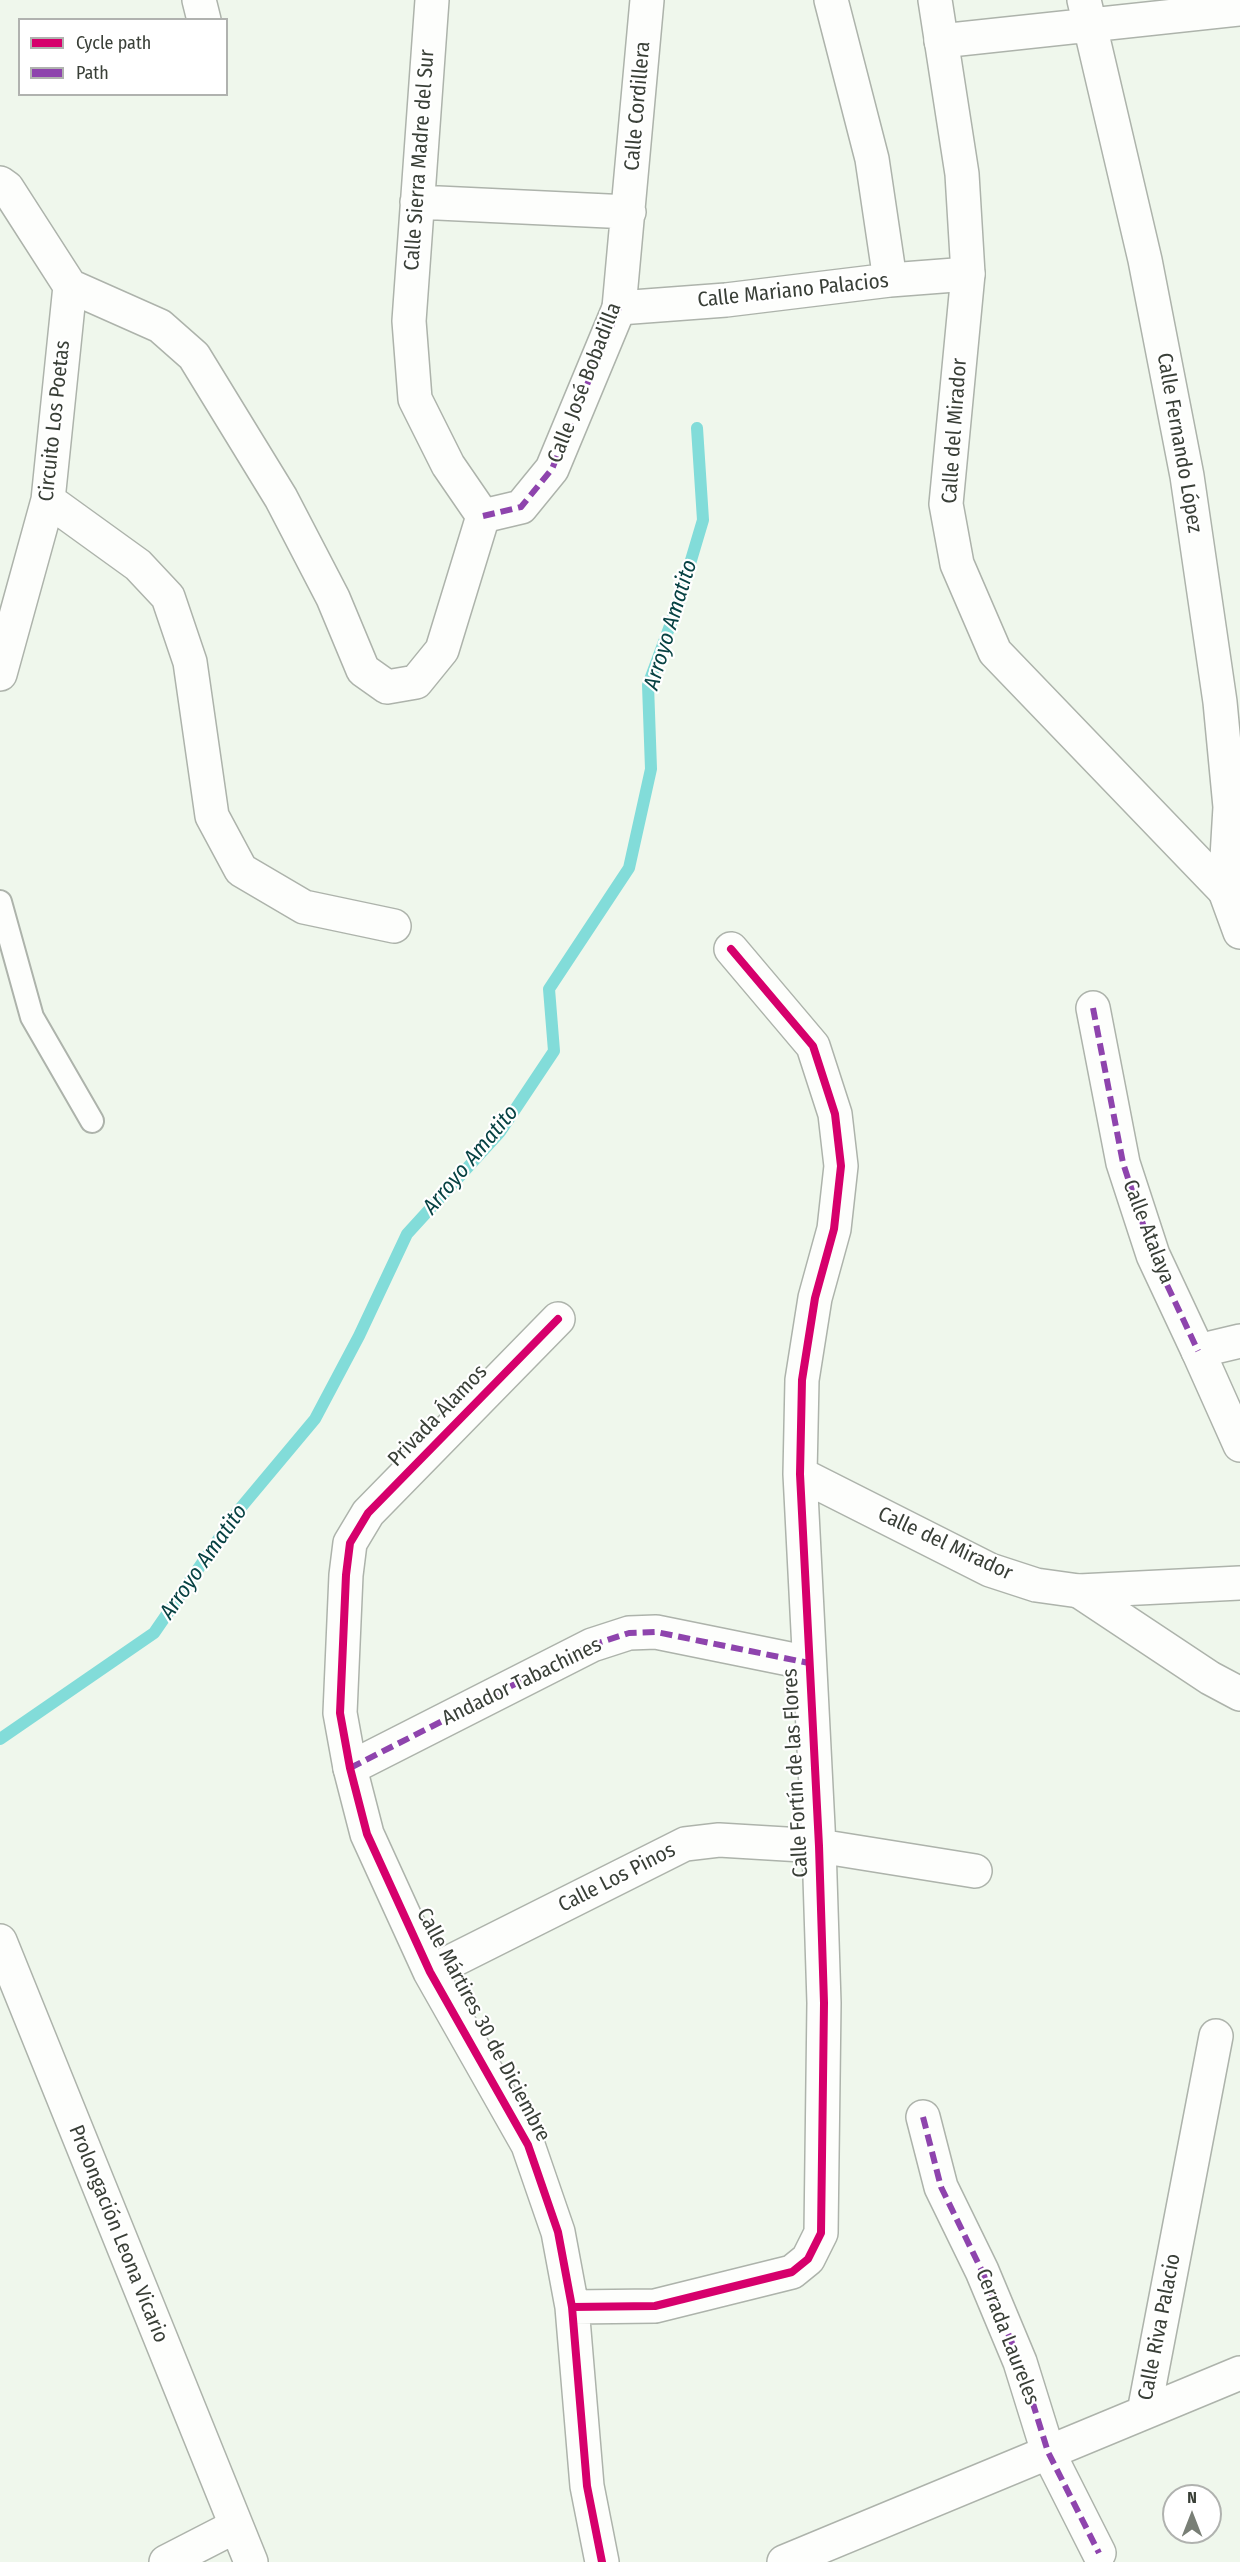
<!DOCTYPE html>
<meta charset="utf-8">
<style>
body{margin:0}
#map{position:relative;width:1240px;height:2562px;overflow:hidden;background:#eff7ec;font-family:"Fira Sans Condensed",sans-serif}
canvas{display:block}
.legend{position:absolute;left:18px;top:18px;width:210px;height:78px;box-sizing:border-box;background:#fff;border:2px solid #b0b2af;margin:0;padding:8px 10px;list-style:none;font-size:18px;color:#393f37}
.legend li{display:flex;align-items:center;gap:12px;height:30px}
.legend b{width:30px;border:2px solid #b0b2af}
.north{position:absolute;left:1162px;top:2484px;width:60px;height:60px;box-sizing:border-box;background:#fff;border:2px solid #b0b2af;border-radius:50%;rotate:0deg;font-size:16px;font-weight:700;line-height:24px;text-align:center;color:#393f37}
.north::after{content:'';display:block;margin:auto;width:21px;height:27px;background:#797f76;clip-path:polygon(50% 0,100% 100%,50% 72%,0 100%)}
</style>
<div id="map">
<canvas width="1240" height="2562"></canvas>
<ul class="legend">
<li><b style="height:8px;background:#d6006c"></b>Cycle path</li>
<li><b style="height:8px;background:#8e44ad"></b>Path</li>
</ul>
<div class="north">N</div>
</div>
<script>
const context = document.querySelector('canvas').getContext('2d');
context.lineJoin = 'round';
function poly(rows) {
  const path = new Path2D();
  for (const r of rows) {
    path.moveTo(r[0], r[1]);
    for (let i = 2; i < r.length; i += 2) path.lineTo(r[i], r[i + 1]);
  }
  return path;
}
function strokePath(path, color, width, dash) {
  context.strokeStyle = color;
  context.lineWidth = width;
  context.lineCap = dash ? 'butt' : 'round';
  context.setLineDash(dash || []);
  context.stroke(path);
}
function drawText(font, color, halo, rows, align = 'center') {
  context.font = font + ' "Fira Sans Condensed",sans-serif';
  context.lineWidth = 4.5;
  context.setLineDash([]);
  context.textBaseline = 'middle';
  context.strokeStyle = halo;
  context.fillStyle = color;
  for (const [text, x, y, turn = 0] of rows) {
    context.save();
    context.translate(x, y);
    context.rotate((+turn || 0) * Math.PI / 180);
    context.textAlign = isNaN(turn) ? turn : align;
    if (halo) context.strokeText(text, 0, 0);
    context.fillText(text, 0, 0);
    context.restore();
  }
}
strokePath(poly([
 [0,1739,154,1633,238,1511,315,1419,359,1336,407,1234,500,1132,554,1051,549,989,629,868,651,769,648,685,678,604,703,520,697,428]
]), '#82dcd9', 12);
const service = poly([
 [0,902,32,1017,92,1121]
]);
const pedestrian = poly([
 [483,516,521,507,552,469,619,308],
 [1093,1008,1123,1163,1153,1255,1198,1351],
 [350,1768,592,1645,629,1633,656,1632,809,1663],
 [923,2117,941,2187,982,2271,1020,2362,1048,2452,1099,2553]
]);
const minor = poly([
 [199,0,204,20],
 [647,0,619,308,726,300,890,280,968,274],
 [831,0,872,159,890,280],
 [1084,0,1145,260,1187,476,1220,702,1230,807,1225,891,1240,932],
 [941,41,1240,9],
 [0,183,7,188,70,286,48,500,0,674],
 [417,202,629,212],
 [70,286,160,326,194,356,281,498,333,598,363,670,387,687,416,682,442,650,483,516,448,465,415,399,409,321,432,0],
 [48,500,138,565,168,597,190,662,212,816,241,870,304,907,394,926],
 [558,1319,368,1513,350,1543,346,1575,340,1713,350,1768,367,1834,430,1972,528,2145,558,2232,572,2307,587,2486,602,2562],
 [1240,1341,1198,1351,1240,1445],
 [800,1474,990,1570,1036,1585,1079,1591],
 [0,1941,251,2562],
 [430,1972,685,1844,719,1840,819,1846,975,1871],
 [572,2307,655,2306,792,2272,808,2259,821,2233,824,2003,819,1846,800,1474,802,1380,815,1298,834,1229,841,1166,835,1114,813,1046,731,949],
 [1144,2412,1216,2036],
 [166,2562,236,2526],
 [784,2562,1240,2373]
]);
const tertiary = poly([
 [935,0,962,174,968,274,946,504,957,564,995,652,1225,891,1240,900],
 [1079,1591,1210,1678,1240,1694],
 [1079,1591,1240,1583]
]);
strokePath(service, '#adb3ab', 26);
strokePath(pedestrian, '#adb3ab', 36);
strokePath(minor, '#adb3ab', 36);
strokePath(tertiary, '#adb3ab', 36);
strokePath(service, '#fdfefc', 22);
strokePath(pedestrian, '#fdfefc', 33);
strokePath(minor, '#fdfefc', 33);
strokePath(tertiary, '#fdfefc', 33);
strokePath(poly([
 [483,516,521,507,552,469,619,308],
 [1093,1008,1123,1163,1153,1255,1198,1351],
 [350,1768,592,1645,629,1633,656,1632,809,1663],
 [923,2117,941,2187,982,2271,1020,2362,1048,2452,1099,2553]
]), '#8e44ad', 6, [12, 6]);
strokePath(poly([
 [558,1319,368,1513,350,1543,346,1575,340,1713,350,1768,367,1834,430,1972,528,2145,558,2232,572,2307,587,2486,602,2562],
 [572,2307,655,2306,792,2272,808,2259,821,2233,824,2003,819,1846,800,1474,802,1380,815,1298,834,1229,841,1166,835,1114,813,1046,731,949]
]), '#d6006c', 8);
drawText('21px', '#393f37', '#fff', [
 ["Calle Cordillera",638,106,-85],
 ["Calle Sierra Madre del Sur",420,160,-86],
 ["Calle Mariano Palacios",793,291,-6],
 ["Calle José Bobadilla",585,383,-69],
 ["Circuito Los Poetas",55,421,-84],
 ["Calle del Mirador",955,431,-86],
 ["Calle Fernando López",1179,443,80],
 ["Calle Atalaya",1148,1232,69],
 ["Privada Álamos",438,1416,-46],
 ["Calle del Mirador",945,1544,25],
 ["Andador Tabachines",522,1682,-26],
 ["Calle Fortín de las Flores",796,1773,-93],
 ["Calle Los Pinos",617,1878,-27],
 ["Calle Mártires 30 de Diciembre",483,2025,62],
 ["Prolongación Leona Vicario",118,2234,68],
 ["Calle Riva Palacio",1160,2327,-79],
 ["Cerrada Laureles",1007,2337,69]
]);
drawText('italic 22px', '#074243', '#fff', [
 ["Arroyo Amatito",671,625,-73],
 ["Arroyo Amatito",471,1160,-50],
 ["Arroyo Amatito",204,1562,-55]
]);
</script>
